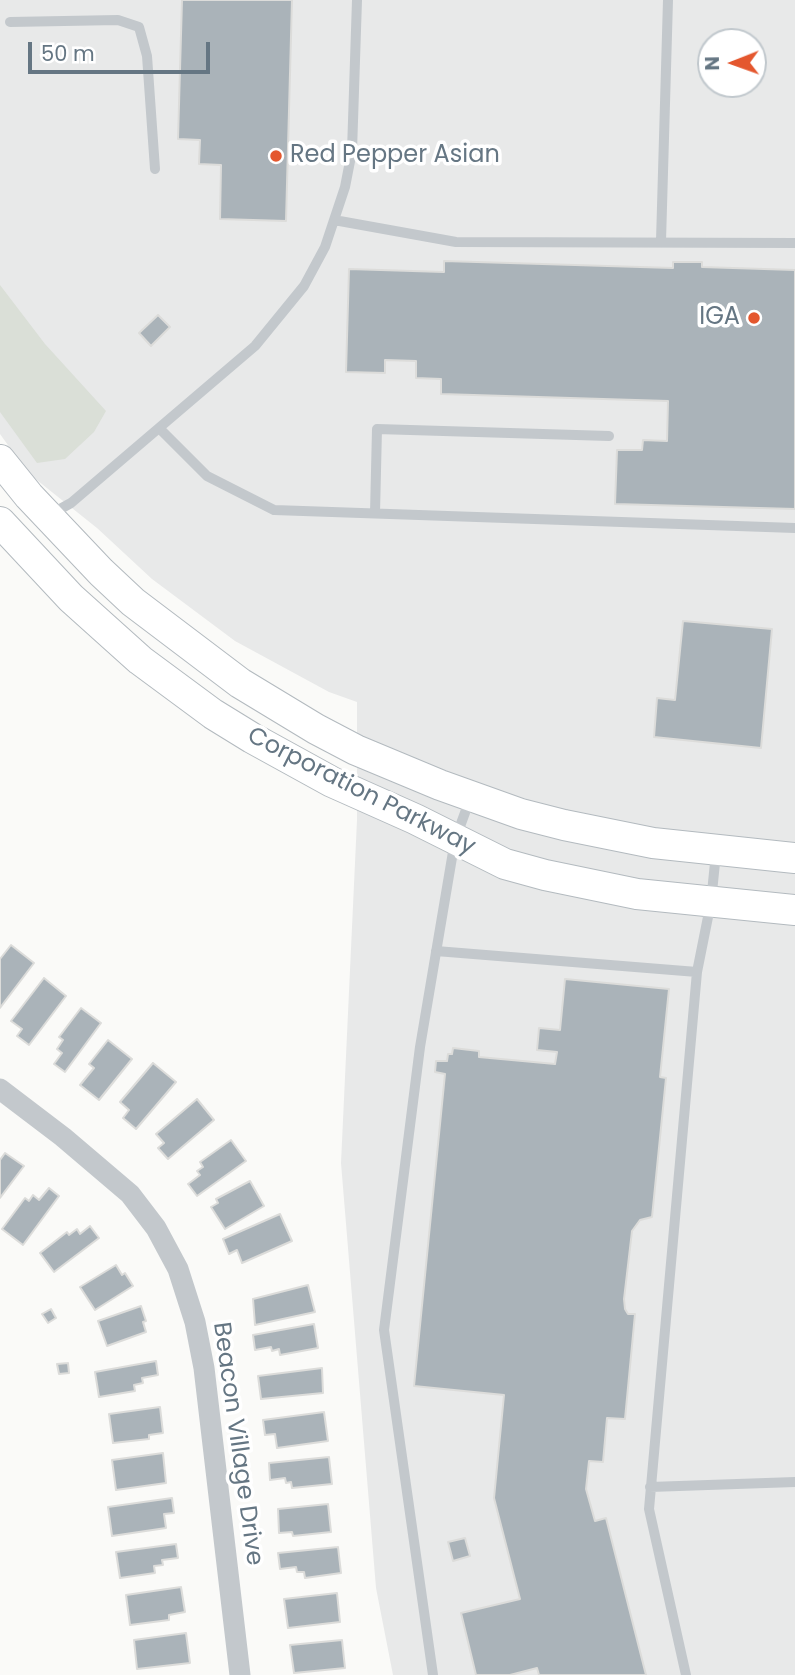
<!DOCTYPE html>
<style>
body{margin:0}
#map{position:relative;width:795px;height:1675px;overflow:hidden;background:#fafaf8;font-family:Poppins,sans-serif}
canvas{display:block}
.north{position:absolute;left:697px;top:28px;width:70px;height:70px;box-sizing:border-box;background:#fff;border:2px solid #c1c8cd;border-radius:50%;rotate:269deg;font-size:19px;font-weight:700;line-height:28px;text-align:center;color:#657683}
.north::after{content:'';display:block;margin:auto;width:24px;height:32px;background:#e4572e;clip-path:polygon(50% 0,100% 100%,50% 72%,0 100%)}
.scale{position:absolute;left:28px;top:42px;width:182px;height:32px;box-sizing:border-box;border:4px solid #657683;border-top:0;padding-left:9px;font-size:21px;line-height:24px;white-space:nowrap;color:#657683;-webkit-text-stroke:5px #fff;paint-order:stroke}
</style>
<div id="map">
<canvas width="795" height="1675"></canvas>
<div class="north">N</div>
<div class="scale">50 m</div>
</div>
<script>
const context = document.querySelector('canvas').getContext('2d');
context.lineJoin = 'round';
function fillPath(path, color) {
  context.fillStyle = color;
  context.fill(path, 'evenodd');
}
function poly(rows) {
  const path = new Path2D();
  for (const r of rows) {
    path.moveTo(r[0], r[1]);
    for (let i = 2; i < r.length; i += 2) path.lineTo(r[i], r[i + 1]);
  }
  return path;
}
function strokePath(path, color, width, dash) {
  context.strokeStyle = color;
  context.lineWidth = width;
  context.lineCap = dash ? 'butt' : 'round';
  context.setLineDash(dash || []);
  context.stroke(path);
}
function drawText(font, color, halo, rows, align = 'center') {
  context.font = font + ' Poppins,sans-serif';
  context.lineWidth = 7;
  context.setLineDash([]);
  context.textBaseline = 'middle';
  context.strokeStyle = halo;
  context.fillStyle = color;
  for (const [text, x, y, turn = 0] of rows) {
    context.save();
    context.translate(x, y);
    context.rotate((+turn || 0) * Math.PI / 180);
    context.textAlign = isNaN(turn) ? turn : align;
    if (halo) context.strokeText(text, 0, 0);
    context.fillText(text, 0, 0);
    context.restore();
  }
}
fillPath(poly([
 [0,0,795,0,795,1675,393,1675,376,1588,341,1163,357,820,357,702,329,692,235,641,152,579,97,528,28,473,0,434],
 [711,42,753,42,753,84,711,84]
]), '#e8e9e9');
fillPath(poly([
 [0,285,45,344,106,411,94,432,65,459,37,463,0,412]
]), '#dadfd7');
const building = poly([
 [182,0,292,0,286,221,220,219,221,165,199,164,200,140,178,139,182,0],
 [444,261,673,268,673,262,702,262,702,267,795,270,795,509,615,504,617,450,642,450,643,440,667,441,668,401,441,394,441,379,416,378,416,361,385,360,385,373,346,372,349,269,444,272,444,261],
 [158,315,170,327,151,346,139,333,158,315],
 [683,621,772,629,761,748,654,737,657,698,675,700,683,621],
 [11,945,34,963,0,1008,0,959,11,945],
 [44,978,66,996,29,1045,17,1036,22,1029,11,1021,44,978],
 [565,979,669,989,660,1077,666,1078,652,1217,640,1220,632,1231,624,1299,625,1309,628,1314,635,1314,625,1419,607,1418,603,1462,589,1461,586,1489,595,1521,606,1518,646,1675,539,1675,537,1668,510,1675,476,1675,461,1613,520,1599,494,1498,504,1395,414,1386,445,1074,435,1072,436,1061,447,1061,448,1054,452,1054,453,1048,479,1051,479,1057,555,1064,557,1052,537,1050,539,1028,560,1030,565,979],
 [81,1008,101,1023,65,1072,54,1064,62,1053,57,1049,63,1040,59,1037,81,1008],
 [108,1040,132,1059,99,1100,80,1085,94,1068,89,1064,108,1040],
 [153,1063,176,1082,136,1129,123,1118,129,1110,120,1102,153,1063],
 [197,1099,214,1120,168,1159,158,1148,164,1143,156,1134,197,1099],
 [231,1140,246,1161,197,1196,188,1184,200,1175,197,1171,203,1167,200,1162,231,1140],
 [5,1153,24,1166,0,1198,0,1160,5,1153],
 [250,1181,264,1206,225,1229,211,1207,218,1203,216,1199,250,1181],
 [49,1188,59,1196,23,1245,2,1229,25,1198,29,1201,33,1195,39,1200,49,1188],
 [280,1214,292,1241,242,1263,237,1250,229,1254,223,1239,280,1214],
 [90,1226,99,1238,54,1272,40,1253,67,1232,69,1235,77,1229,80,1234,90,1226],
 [116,1265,122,1275,125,1273,133,1286,95,1310,80,1287,116,1265],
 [308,1285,315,1312,255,1325,253,1299,308,1285],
 [141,1306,146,1321,143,1322,146,1332,107,1346,98,1321,141,1306],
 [51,1309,56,1318,48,1323,42,1314,51,1309],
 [314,1324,318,1348,280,1355,279,1349,272,1351,271,1347,255,1350,253,1335,314,1324],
 [156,1361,158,1375,142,1378,143,1383,134,1385,135,1391,99,1397,95,1372,156,1361],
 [68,1363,69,1373,59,1374,57,1364,68,1363],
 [322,1368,323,1393,261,1399,258,1376,322,1368],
 [160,1407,163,1433,149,1435,149,1439,113,1443,109,1414,160,1407],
 [324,1412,328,1441,277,1448,275,1434,265,1435,263,1420,324,1412],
 [163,1453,166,1483,116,1490,112,1460,163,1453],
 [329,1457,332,1484,292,1488,291,1482,286,1483,285,1478,270,1480,269,1463,329,1457],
 [172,1498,174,1513,164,1514,166,1528,112,1536,108,1507,172,1498],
 [328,1504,331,1532,293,1536,292,1532,279,1533,278,1509,328,1504],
 [465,1538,470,1556,453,1561,448,1542,465,1538],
 [176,1544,178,1558,162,1560,163,1565,154,1566,155,1573,120,1578,116,1552,176,1544],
 [338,1547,341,1573,305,1578,304,1572,297,1572,296,1567,280,1569,278,1553,338,1547],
 [181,1587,185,1612,169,1615,169,1620,130,1625,126,1595,181,1587],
 [337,1593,340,1622,288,1628,284,1599,337,1593],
 [186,1633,190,1663,137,1669,134,1640,186,1633],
 [342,1640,345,1668,294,1673,290,1645,342,1640]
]);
fillPath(building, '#aab3b9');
strokePath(building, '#dcdcda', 2);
const secondary = poly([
 [0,460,29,496,101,572,133,602,240,683,316,729,356,750,440,785,521,814,564,825,653,843,795,858],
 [0,522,71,598,140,660,213,714,252,738,332,782,415,819,505,864,545,875,637,894,795,910]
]);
strokePath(secondary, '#b3babf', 32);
strokePath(poly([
 [10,22,118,20,139,27,147,56,155,169],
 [334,220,456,242,795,243],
 [661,241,668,0],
 [159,428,207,476,274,510,795,528],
 [375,513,377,429,609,436],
 [51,514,71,503,255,346,304,286,325,247,345,187,352,151,357,0],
 [436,951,697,972,711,902,716,853],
 [650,1487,795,1482],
 [433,1675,384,1330,420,1047,455,840,470,799],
 [686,1675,649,1509,697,972]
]), '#c3c8cc', 10);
strokePath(poly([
 [0,1089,63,1137,130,1194,156,1228,178,1269,195,1322,204,1368,240,1675]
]), '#c3c8cc', 21);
strokePath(secondary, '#fff', 30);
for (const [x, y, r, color] of [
 [276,156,7,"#e4572e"],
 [754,318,7,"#e4572e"]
]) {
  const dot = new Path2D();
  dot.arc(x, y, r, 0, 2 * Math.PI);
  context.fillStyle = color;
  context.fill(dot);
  strokePath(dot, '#fff', 2.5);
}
drawText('24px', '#657683', '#fff', [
 ["Red Pepper Asian",290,156],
 ["IGA",740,318,"right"]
], 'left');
drawText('24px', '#657683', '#fff', [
 ["Corporation Parkway",361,792,27],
 ["Beacon Village Drive",237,1444,82]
]);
</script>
